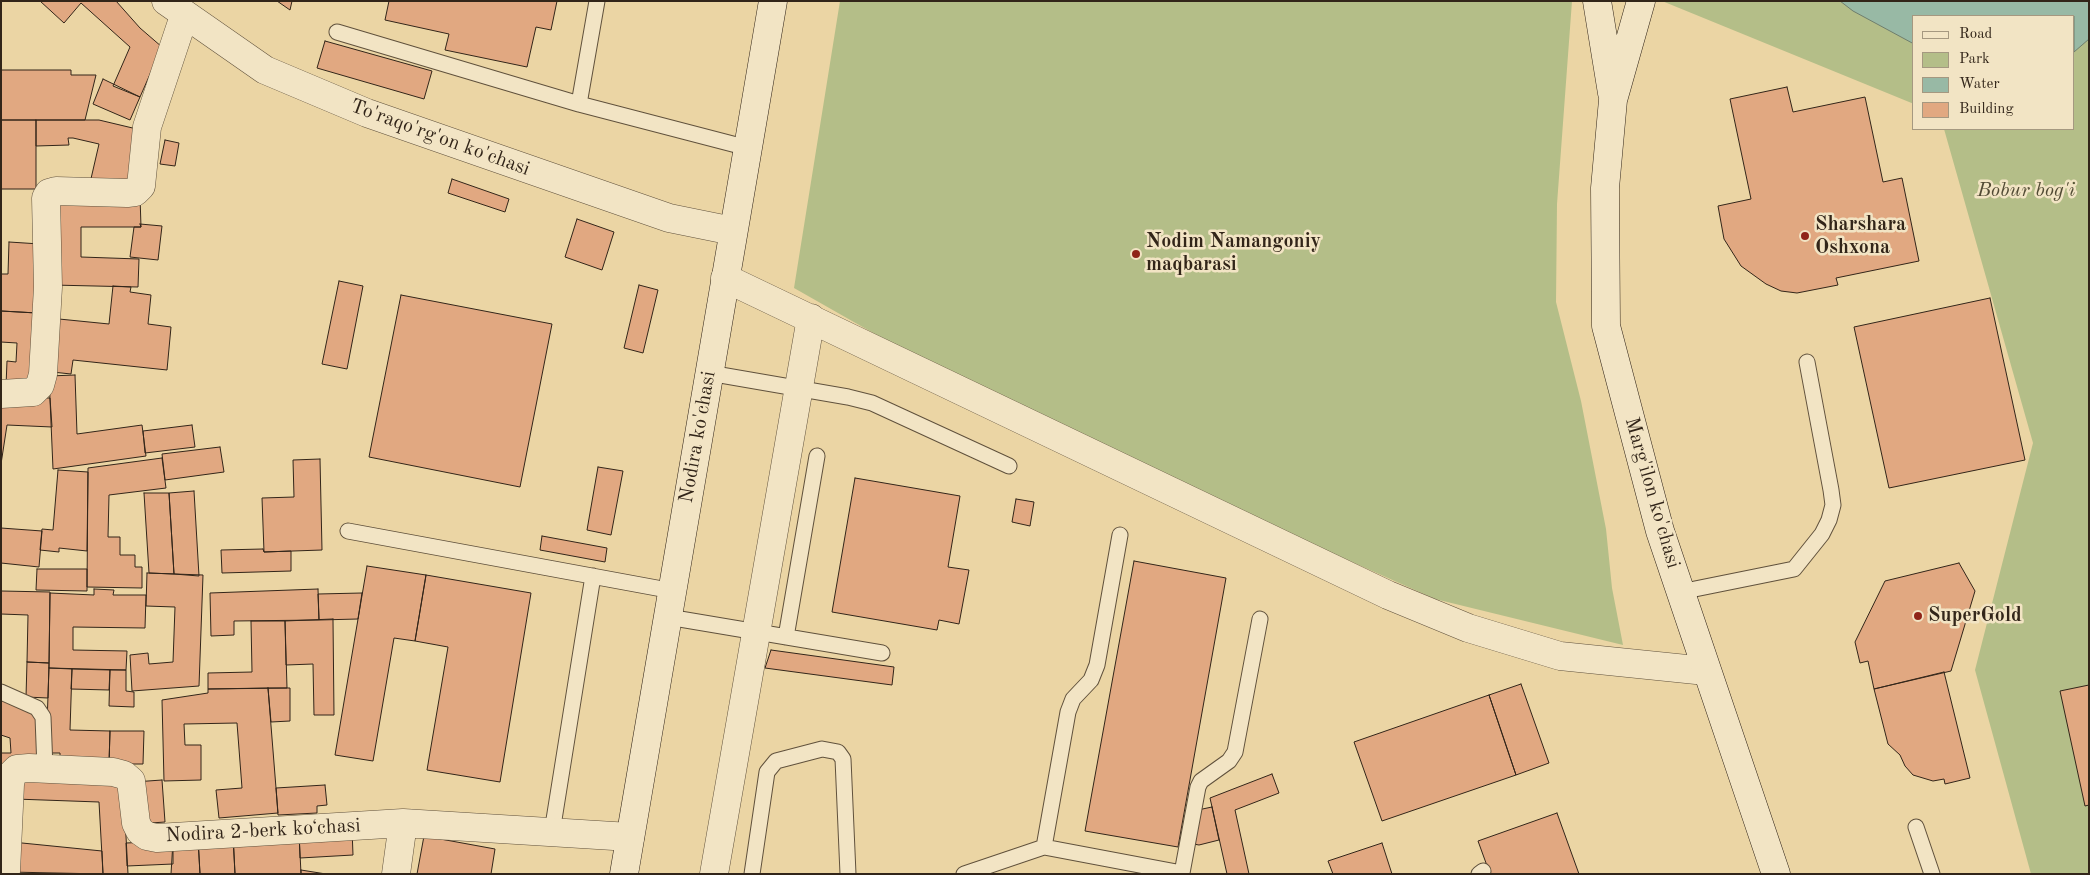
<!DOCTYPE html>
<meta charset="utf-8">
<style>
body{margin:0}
#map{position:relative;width:2090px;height:875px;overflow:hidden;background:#ebd5a4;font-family:"Old Standard TT",serif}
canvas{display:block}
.frame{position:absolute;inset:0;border:2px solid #322519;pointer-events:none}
.legend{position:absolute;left:1912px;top:15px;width:162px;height:115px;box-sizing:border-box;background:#f2e4c4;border:1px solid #a59880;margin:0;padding:6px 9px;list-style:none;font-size:15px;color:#322519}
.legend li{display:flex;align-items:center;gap:10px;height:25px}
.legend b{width:25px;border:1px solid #a59880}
</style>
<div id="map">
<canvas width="2090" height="875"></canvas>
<div class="frame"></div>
<ul class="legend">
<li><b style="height:6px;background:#f2e4c4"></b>Road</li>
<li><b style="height:14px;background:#b4be88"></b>Park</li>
<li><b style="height:14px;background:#98b9a5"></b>Water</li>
<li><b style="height:14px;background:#e1a881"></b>Building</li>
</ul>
</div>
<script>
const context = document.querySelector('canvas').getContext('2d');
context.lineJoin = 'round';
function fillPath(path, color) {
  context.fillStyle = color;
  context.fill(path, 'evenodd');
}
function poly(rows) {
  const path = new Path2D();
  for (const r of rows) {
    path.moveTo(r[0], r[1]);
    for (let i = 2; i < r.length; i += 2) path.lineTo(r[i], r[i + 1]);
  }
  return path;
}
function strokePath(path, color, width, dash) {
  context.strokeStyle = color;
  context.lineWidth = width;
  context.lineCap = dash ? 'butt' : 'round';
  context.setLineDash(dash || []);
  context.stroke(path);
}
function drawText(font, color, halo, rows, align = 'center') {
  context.font = font + ' "Old Standard TT",serif';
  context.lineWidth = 5;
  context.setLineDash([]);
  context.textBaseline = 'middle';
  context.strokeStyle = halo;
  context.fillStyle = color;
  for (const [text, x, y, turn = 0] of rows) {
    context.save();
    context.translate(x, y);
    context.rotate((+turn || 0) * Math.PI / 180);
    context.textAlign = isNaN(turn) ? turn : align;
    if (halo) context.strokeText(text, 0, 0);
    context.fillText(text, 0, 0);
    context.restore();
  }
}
fillPath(poly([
 [840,1,1572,1,1557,204,1556,302,1581,401,1606,529,1612,588,1623,645,1435,599,1146,470,882,338,794,288],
 [1662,1,2089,1,2089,874,2031,874,1975,670,2033,443,1944,129,2074,129,2074,16,1914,16,1914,104]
]), '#b4be88');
const water = poly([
 [1840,1,2089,1,2089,39,2074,52,2074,16,1914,16,1914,44,1853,11,1840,1]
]);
fillPath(water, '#98b9a5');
strokePath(water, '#6f7e6d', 1);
const building = poly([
 [40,1,116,1,140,28,162,47,140,97,113,86,130,47,81,3,64,23,40,1],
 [277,1,292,1,290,10,277,1],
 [389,1,557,1,551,30,536,27,527,67,445,50,449,34,385,20,389,1],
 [325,41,432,71,424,99,317,68,325,41],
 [1,70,71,70,71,75,96,75,85,120,1,120,1,70],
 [103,79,140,97,130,120,93,104,103,79],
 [1787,87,1793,112,1865,97,1883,182,1902,178,1919,261,1836,278,1838,285,1797,293,1781,291,1766,284,1741,266,1724,239,1718,206,1751,199,1730,99,1787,87],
 [1,120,36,120,36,189,1,189,1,120],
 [36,120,99,120,141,130,127,192,90,183,99,144,73,138,68,138,69,145,36,146,36,120],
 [165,140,179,143,175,166,160,164,165,140],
 [452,179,509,199,505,212,448,193,452,179],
 [140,196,141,227,81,227,81,257,139,259,138,287,52,285,51,201,140,196],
 [577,219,614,232,602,270,565,257,577,219],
 [140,224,162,226,158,260,130,257,134,227,141,227,140,224],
 [9,242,40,244,37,313,1,311,1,274,8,274,9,242],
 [339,281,363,286,347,369,322,364,339,281],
 [639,285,658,290,643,353,624,348,639,285],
 [113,286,131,287,130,292,151,295,148,324,171,327,167,370,73,360,71,374,43,371,49,318,109,324,113,286],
 [401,295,552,324,520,487,369,457,401,295],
 [1990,298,2025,460,1889,488,1854,327,1990,298],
 [1,311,37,313,35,388,6,386,7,361,16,362,17,343,1,342,1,311],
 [75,375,77,434,142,425,146,456,53,469,49,376,75,375],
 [1,397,50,398,52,427,7,425,1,464,1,397],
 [192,425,195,447,145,453,143,431,192,425],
 [220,447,224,472,165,480,162,454,220,447],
 [162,458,166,488,109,495,108,537,120,537,120,555,135,555,135,567,142,567,142,588,87,587,88,468,162,458],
 [320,459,322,550,264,552,262,498,294,497,293,460,320,459],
 [598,467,623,471,611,535,587,530,598,467],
 [58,470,88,472,87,551,59,548,59,552,40,550,42,529,53,530,58,470],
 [855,478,960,496,948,567,969,570,959,624,939,620,937,630,832,612,855,478],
 [194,491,199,576,174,574,169,493,194,491],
 [144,493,169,493,174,574,149,573,144,493],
 [1016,499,1034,502,1030,526,1012,522,1016,499],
 [1,528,42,531,39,567,1,563,1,528],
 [542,536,607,548,605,562,540,550,542,536],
 [263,549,264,552,291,551,291,571,222,573,221,550,263,549],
 [1134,561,1226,578,1178,847,1085,831,1134,561],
 [1959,563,1975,591,1951,671,1874,689,1868,661,1860,663,1855,642,1885,581,1959,563],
 [367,566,426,575,415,641,394,638,373,761,335,755,367,566],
 [37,569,87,569,87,591,36,590,37,569],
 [147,573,203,575,199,686,132,691,130,655,148,653,149,664,173,662,175,607,146,606,147,573],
 [426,575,531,593,500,782,427,770,448,647,415,641,426,575],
 [94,589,114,590,113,595,146,595,145,628,73,627,73,650,127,651,126,670,49,668,50,593,94,595,94,589],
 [318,589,319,620,234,621,234,635,211,636,210,593,318,589],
 [1,591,50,592,49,663,27,662,28,615,1,614,1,591],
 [362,593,358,619,319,620,318,594,362,593],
 [333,619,334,715,314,715,313,664,286,665,285,621,333,619],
 [251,621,285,621,287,688,208,689,208,673,252,672,251,621],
 [771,650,894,667,892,685,765,668,771,650],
 [27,662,49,663,48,698,26,697,27,662],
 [49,668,72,669,70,730,110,731,109,764,60,762,60,753,51,753,47,724,49,668],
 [72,669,110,670,109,690,71,689,72,669],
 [110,670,126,670,126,691,134,692,134,707,109,706,110,670],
 [1944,672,1970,778,1945,784,1944,779,1933,781,1913,775,1905,766,1900,755,1888,744,1874,689,1944,672],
 [1521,684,1549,763,1516,775,1489,695,1521,684],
 [2089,685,2089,805,2085,806,2060,691,2089,685],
 [268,688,278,813,219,818,216,790,242,788,237,723,184,724,185,745,201,745,201,780,164,781,162,700,208,693,208,689,268,688],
 [268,688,290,688,290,721,271,722,268,688],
 [1489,695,1516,775,1382,821,1354,742,1489,695],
 [1,697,39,713,40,758,1,773,1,753,11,753,10,738,1,735,1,697],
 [110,731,144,731,143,764,109,764,110,731],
 [1272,774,1279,793,1235,810,1249,874,1227,874,1210,798,1272,774],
 [16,776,123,780,128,874,103,874,99,802,15,799,16,776],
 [162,780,165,822,137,824,134,782,162,780],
 [325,785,327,805,317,806,317,813,278,815,276,788,325,785],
 [1212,807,1219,840,1199,845,1188,843,1193,811,1212,807],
 [1557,813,1579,874,1490,874,1478,841,1557,813],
 [352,829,353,855,300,858,299,832,352,829],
 [299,832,301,874,235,874,233,835,299,832],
 [233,835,235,874,200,874,198,838,233,835],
 [424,836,495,849,491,874,417,874,424,836],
 [198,839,200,874,171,874,173,841,198,839],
 [173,841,173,864,127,866,126,843,173,841],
 [12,842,102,851,103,874,9,872,12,842],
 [1382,843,1392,874,1333,874,1328,861,1382,843],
 [301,870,326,874,301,874,301,870]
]);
fillPath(building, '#e1a881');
strokePath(building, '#322519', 1);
const service = poly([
 [597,1,579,104,748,148],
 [337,32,579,104],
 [709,373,848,397,872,403,1009,466],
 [348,531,673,591],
 [1680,592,1794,569,1822,534,1829,520,1833,505,1831,490,1807,362],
 [668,617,882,653],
 [786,637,817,456],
 [1,692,37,708,43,717,45,769],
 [1916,827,1932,874],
 [552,832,593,576],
 [1044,847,1182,873,1198,787,1201,781,1229,761,1235,752,1260,619],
 [752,874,767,772,776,761,822,749,838,752,843,759,848,874],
 [964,874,1044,847,1068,712,1073,699,1091,680,1097,665,1120,535],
 [1479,874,1483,871]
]);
const minor = poly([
 [725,278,1388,595,1468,628,1560,656,1706,671],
 [1,394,33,392,40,385,43,374,48,287,46,198,49,193,56,191,127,193,135,192,141,186,147,127,184,16],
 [6,871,10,784,12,774,17,769,29,768,113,772,124,775,131,781,136,823,140,831,147,836,157,838,403,823,630,837],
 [396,874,403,823],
 [714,874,811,318]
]);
const tertiary = poly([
 [166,1,265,70,367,113,669,218,733,231]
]);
const secondary = poly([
 [1597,1,1612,93],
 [1641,1,1613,100,1605,188,1606,326,1660,531,1776,874],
 [624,874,773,1]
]);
strokePath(service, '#60513c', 17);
strokePath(minor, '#60513c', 29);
strokePath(tertiary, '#60513c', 29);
strokePath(secondary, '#322519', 29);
strokePath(service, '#f2e4c4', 15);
strokePath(minor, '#f2e4c4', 28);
strokePath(tertiary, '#f2e4c4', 28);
strokePath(secondary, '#f2e4c4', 28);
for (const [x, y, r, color] of [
 [1805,236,5,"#8f2418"],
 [1136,254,5,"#8f2418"],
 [1918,616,5,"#8f2418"]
]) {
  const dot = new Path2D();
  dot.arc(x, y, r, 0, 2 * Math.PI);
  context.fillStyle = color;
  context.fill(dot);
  strokePath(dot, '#f2e4c4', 2);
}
drawText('20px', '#322519', '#f2e4c4', [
 ["To'raqo'rg'on ko'chasi",440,138,20],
 ["Nodira ko'chasi",698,437,-80],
 ["Marg'ilon ko'chasi",1652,493,74],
 ["Nodira 2-berk koʻchasi",263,831,-3]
]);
drawText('italic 20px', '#524b35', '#f2e4c4', [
 ["Bobur bog'i",2026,191]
]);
drawText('bold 20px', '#322519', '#f2e4c4', [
 ["Sharshara",1815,225],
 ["Oshxona",1815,248],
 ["Nodim Namangoniy",1146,242],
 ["maqbarasi",1146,265],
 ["SuperGold",1928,616]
], 'left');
</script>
